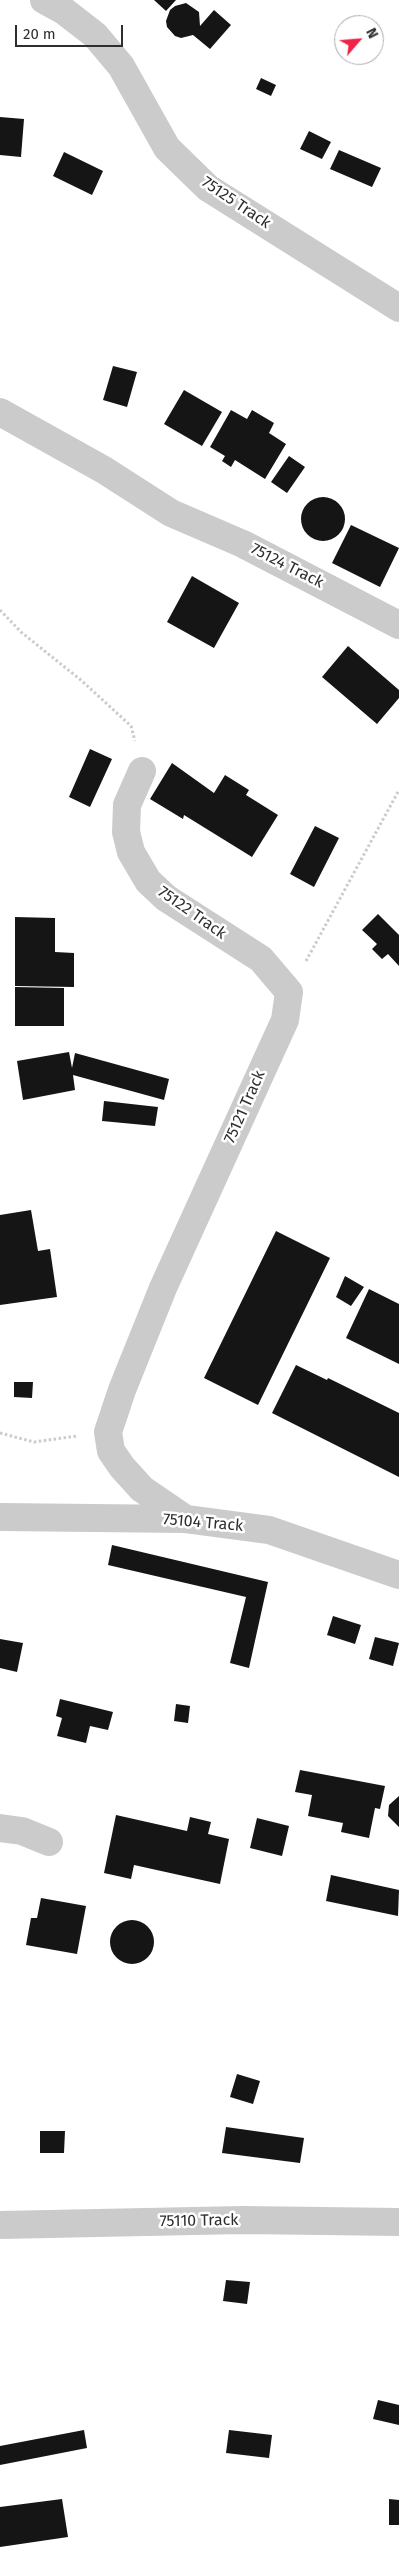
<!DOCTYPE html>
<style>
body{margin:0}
#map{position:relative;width:399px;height:2575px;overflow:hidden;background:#fff;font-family:"Fira Sans",sans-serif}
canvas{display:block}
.north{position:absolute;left:334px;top:15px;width:50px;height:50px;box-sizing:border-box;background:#fff;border:1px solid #ababab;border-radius:50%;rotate:63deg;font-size:14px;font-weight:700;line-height:20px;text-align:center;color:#2e2e2e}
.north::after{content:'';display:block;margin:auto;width:18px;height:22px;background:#f22247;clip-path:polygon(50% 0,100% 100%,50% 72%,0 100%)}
.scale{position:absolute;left:15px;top:25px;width:108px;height:22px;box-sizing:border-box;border:2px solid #2e2e2e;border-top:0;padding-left:6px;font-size:15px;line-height:18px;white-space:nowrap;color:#2e2e2e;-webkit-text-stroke:4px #fff;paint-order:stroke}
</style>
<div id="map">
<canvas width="399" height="2575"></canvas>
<div class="north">N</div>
<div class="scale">20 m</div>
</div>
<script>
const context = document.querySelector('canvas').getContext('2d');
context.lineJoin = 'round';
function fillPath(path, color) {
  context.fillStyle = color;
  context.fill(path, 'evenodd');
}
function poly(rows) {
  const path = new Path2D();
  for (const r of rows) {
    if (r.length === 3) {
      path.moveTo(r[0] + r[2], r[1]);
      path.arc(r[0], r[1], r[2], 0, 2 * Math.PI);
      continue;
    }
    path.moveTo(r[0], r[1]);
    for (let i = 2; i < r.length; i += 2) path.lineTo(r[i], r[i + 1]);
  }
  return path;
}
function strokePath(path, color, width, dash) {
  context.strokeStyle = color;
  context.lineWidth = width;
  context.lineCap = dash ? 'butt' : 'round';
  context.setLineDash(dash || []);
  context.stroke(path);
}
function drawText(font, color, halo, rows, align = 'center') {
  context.font = font + ' "Fira Sans",sans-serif';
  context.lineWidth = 5;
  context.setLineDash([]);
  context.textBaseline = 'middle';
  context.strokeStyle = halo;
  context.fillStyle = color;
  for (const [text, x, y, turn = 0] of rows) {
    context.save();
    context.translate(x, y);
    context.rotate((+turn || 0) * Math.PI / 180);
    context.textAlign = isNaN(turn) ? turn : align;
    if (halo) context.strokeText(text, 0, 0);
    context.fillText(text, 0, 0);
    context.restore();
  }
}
fillPath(poly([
 [154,0,176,0,166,11],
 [186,3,199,12,200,26,214,10,231,25,210,49,193,35,181,38,175,36,167,27,166,21,170,10,175,6],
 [261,78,276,85,271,96,256,89],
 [0,117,24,119,21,157,0,155],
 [309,131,331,142,322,159,300,149],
 [339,150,381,168,372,187,330,169],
 [64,152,103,171,92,195,53,176],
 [113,366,137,372,127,407,103,400],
 [184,390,222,412,202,446,164,424],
 [231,410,247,419,252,410,274,423,269,433,286,444,265,479,235,460,231,467,222,461,225,456,210,447],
 [289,456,305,467,287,493,271,482],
 [323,519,22],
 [351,525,399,548,380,587,332,563],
 [192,576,239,603,214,648,167,622],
 [348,646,399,690,399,698,377,724,322,677],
 [90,749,112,759,90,807,69,797],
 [172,763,214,793,225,775,249,790,246,795,278,815,252,857,184,815,183,819,150,799],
 [315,826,339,838,314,887,290,874],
 [378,914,399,935,399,966,388,954,382,959,372,949,377,944,362,930],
 [15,917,55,918,55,952,74,953,74,987,15,986],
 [15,987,64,988,64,1026,15,1026],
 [69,1052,72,1068,75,1053,169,1079,164,1100,73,1075,75,1090,23,1100,17,1061],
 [104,1101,158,1107,155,1126,102,1121],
 [31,1210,38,1251,50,1249,57,1297,0,1305,0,1215],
 [276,1231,330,1258,258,1405,204,1378],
 [345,1276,364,1287,351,1306,336,1297],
 [369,1289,399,1304,399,1364,346,1338],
 [296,1365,327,1380,328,1378,399,1413,399,1477,272,1413],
 [14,1382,33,1382,32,1398,14,1397],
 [112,1545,268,1582,249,1668,230,1663,246,1597,108,1565],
 [333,1616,361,1625,355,1644,327,1635],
 [375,1637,399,1643,393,1666,369,1659],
 [0,1639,23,1643,17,1672,0,1668],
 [60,1699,113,1712,108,1730,90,1726,86,1743,57,1736,62,1718,56,1716],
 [176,1704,190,1706,188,1723,174,1721],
 [300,1770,385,1786,380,1809,375,1808,369,1838,341,1832,343,1823,308,1816,312,1795,295,1792],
 [399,1796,399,1827,388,1816,389,1805],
 [116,1815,187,1831,190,1817,211,1822,208,1834,229,1839,220,1884,134,1865,131,1879,104,1873],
 [257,1818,289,1826,282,1856,250,1848],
 [331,1875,399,1890,398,1916,326,1901],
 [41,1898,86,1906,77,1954,26,1945,31,1918,37,1918],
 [132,1942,22],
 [237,2074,260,2081,253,2104,230,2097],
 [226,2127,304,2138,300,2163,222,2153],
 [40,2131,65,2131,64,2153,40,2153],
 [226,2280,250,2282,247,2304,223,2301],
 [378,2400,399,2405,399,2425,373,2419],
 [84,2430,87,2448,0,2465,0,2446],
 [229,2430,272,2435,269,2458,226,2453],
 [62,2499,68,2537,0,2547,0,2507],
 [389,2499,399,2500,399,2525,389,2525]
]), '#151515');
strokePath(poly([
 [0,610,21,632,82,681,131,726,135,741],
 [306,961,399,790],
 [0,1433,34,1442,77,1436]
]), '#cbcbcb', 3, [2.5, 2.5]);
strokePath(poly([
 [44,0,64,11,95,35,121,66,167,148,208,188,399,308],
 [0,412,104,470,171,513,243,544,399,625],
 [142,771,127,805,126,832,131,852,148,881,166,898,261,959,289,992,285,1020,163,1288,122,1390,108,1432,111,1451,122,1467,142,1489,186,1519],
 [0,1517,186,1519,269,1530,399,1575],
 [0,1828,22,1831,49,1842],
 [0,2225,243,2220,399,2222]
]), '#cbcbcb', 28);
drawText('16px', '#2e2e2e', '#fff', [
 ["75125 Track",236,203,34],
 ["75124 Track",287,566,27],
 ["75122 Track",192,913,35],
 ["75121 Track",245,1107,-66],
 ["75104 Track",203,1523,5],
 ["75110 Track",199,2221,-1]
]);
</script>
